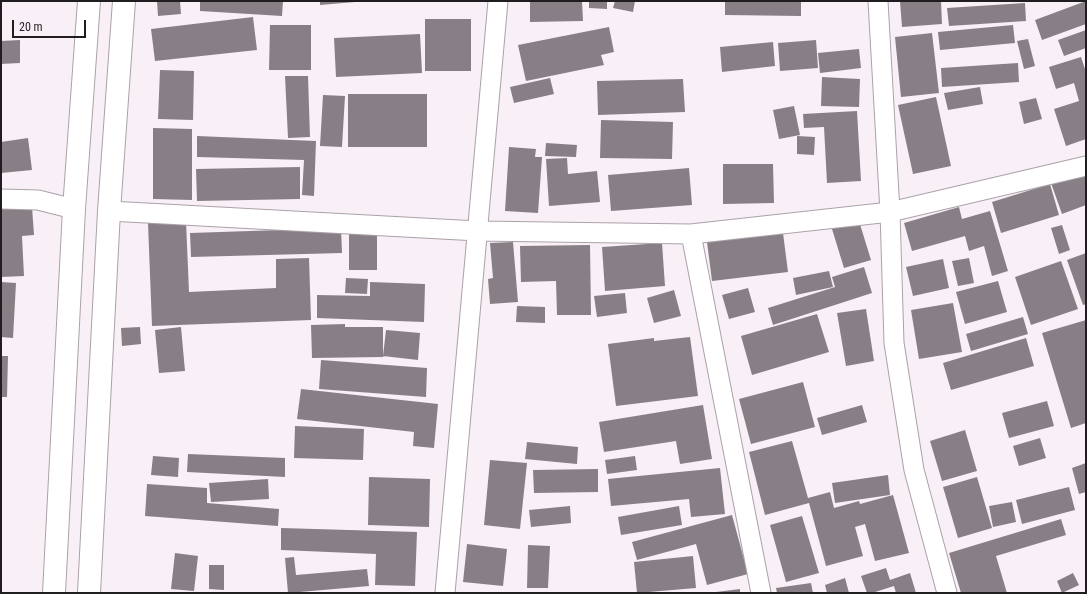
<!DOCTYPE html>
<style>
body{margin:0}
#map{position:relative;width:1087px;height:594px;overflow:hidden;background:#f9eff7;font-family:"Roboto Condensed",sans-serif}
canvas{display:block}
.frame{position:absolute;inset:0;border:2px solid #201d20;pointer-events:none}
.scale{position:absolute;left:12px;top:20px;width:74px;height:18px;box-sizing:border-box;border:2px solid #201d20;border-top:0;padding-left:5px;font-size:12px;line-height:14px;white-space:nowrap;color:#201d20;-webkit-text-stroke:3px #f9eff7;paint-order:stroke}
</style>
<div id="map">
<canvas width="1087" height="594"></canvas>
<div class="frame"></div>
<div class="scale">20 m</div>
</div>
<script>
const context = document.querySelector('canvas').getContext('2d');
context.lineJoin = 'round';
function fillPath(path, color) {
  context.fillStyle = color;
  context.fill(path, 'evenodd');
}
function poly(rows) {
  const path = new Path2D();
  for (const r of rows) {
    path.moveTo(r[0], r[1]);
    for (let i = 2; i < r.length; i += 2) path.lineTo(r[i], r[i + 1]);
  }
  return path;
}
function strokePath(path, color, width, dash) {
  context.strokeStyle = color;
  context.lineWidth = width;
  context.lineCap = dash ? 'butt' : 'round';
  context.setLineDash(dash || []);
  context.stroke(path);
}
fillPath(poly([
 [157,1,180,1,181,14,158,16],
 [200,1,283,1,282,16,200,11],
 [320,1,355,1,355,2,320,5],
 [530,1,582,1,583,21,530,22],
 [589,1,607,1,607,9,589,8],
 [615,1,635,1,633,12,613,8],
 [725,1,801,1,801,16,725,15],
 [900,1,941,1,942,24,902,27],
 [1086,1,1086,24,1042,40,1035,20],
 [1025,3,1026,21,949,26,947,8],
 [253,17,257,50,155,61,151,29],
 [425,19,471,19,471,71,425,71],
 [270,25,311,25,311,70,269,70],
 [1013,25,1015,43,940,50,938,32],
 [609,27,614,52,601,55,604,65,526,81,518,45],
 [1086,30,1086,48,1064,56,1058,40],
 [932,33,939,93,901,97,895,37],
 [420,34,422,73,336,77,334,38],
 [1028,39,1035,66,1024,69,1017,41],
 [20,40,20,63,1,64,1,41],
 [816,40,818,68,780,71,778,43],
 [773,42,775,66,722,72,720,47],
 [859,49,861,68,820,73,818,53],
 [1081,57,1086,72,1086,139,1066,146,1054,109,1079,101,1074,83,1056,89,1049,67],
 [1018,63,1019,82,942,87,941,68],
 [160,70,194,71,193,120,158,119],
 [285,76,308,76,310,137,288,138],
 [822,77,860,79,859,107,821,106],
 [550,78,554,94,514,103,510,87],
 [683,79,685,112,598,115,597,81],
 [980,87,983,104,948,110,944,93],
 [348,94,427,94,427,147,348,147],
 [323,95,345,96,342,147,320,146],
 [936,97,951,166,913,174,898,105],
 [1036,98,1042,119,1024,124,1019,102],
 [794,106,800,135,779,139,773,110],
 [857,111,861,181,827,183,824,127,804,128,803,114],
 [601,120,673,122,672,159,600,158],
 [153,128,192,129,192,200,153,199],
 [197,136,316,141,314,196,302,195,304,160,197,157],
 [797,136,815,137,814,155,797,154],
 [28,138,32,170,1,173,1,142],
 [546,143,577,145,576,157,545,156],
 [509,147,536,149,535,157,542,157,538,213,505,211],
 [567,158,568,174,597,171,600,202,549,206,546,159],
 [723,164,773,164,774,203,723,204],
 [300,167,300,199,197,201,196,169],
 [689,168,692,205,611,211,608,175],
 [1086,171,1086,205,1062,214,1051,183],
 [1050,184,1059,215,1001,233,992,202],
 [32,207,34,235,22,236,24,276,1,277,1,209],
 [959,207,962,219,990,211,1008,271,992,276,984,246,969,251,965,236,912,251,904,223],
 [186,221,189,292,276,288,276,259,309,258,311,320,152,326,148,223],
 [859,221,871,260,844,268,832,229],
 [1062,225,1070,250,1059,254,1051,228],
 [341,228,342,253,191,257,190,233],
 [783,233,788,272,712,281,707,242],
 [349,234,377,234,377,270,349,270],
 [513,242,518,302,490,304,488,279,493,278,490,243],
 [662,243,665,286,605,291,602,247],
 [590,245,591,315,557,315,556,281,521,282,520,246],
 [1086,253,1086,304,1083,305,1067,260],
 [969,258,974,283,958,286,952,261],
 [943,259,949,288,913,296,906,267],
 [1061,261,1078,309,1031,325,1015,277],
 [864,267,872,293,773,325,768,308,835,287,832,277],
 [829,271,833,287,796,295,793,278],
 [346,278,368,279,367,294,345,293],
 [998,281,1007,312,965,324,956,292],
 [1,282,16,283,13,338,1,337],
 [370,282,425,284,424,322,317,318,317,295,370,296],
 [748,288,755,312,729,319,722,295],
 [674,290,681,316,654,323,647,298],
 [625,293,627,313,597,317,594,296],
 [953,303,962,352,919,359,911,310],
 [517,306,545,307,545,323,516,322],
 [866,309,874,361,846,366,837,313],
 [817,314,829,352,752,375,741,336],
 [1023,317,1028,334,971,351,966,334],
 [1086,320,1086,423,1071,428,1042,333],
 [345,324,345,327,383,327,383,357,312,358,311,325],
 [140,327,141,344,122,346,121,328],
 [181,327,185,371,159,373,155,330],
 [386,330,420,333,418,360,383,356],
 [690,337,698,396,616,406,608,344,654,338,654,341],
 [1026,338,1034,366,951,390,943,363],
 [1,356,8,356,7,397,1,397],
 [321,360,427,368,426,397,319,389],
 [803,382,815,427,751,444,739,399],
 [301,389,438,404,434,448,413,446,414,432,297,419],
 [1047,401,1054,426,1009,438,1002,413],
 [703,405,712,459,680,464,676,441,604,452,599,422],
 [862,405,867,422,822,435,817,418],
 [295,426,364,429,363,460,294,458],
 [965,430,977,471,942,481,930,441],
 [1040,438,1046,458,1019,466,1013,446],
 [792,441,808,498,830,492,834,508,859,501,860,504,893,495,909,553,875,561,865,524,855,527,863,556,826,566,809,503,765,515,749,452],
 [527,442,578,447,577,464,525,459],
 [188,454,285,458,285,477,187,472],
 [153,456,179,458,178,477,151,475],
 [635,456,637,470,607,474,605,460],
 [490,460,527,463,520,529,484,525],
 [1086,463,1086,492,1079,494,1072,468],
 [720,468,725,514,691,517,689,499,611,506,608,479],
 [598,469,598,492,534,493,533,470],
 [888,475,890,495,835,503,832,483],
 [369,477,430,479,429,527,368,525],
 [977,477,992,528,958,538,943,487],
 [268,479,269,499,211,502,209,483],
 [147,484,207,488,207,503,279,509,278,526,145,516],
 [1069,487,1075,510,1022,524,1016,500],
 [1012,502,1016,522,993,527,989,506],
 [570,506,571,523,531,527,529,510],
 [679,506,682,525,621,535,618,517],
 [732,515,748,574,707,585,696,544,637,560,632,542],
 [802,516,819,573,786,582,770,525],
 [1061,519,1066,535,996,556,1007,593,961,593,949,553],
 [281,528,417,532,415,586,375,585,376,554,281,550],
 [467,544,507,549,503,586,463,582],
 [528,545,550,546,548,588,527,588],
 [175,553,198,556,194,591,171,589],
 [693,556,696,588,637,593,634,562],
 [294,557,296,575,367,569,369,586,288,593,285,558],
 [209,565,224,565,224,590,209,589],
 [886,568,890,580,910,573,916,593,896,593,894,586,872,593,867,593,861,576],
 [1073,573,1079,585,1062,593,1057,581],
 [845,578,849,593,827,593,825,585],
 [811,583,813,593,777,593,776,588],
 [740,589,740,593,716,593,716,592]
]), '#887f86');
const street = poly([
 [878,1,890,212,894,343,914,470,947,593],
 [1,199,38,200,74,209],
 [109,211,478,231,691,234,890,212,1086,166],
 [691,234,761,593],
 [445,593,498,1]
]);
const secondary = poly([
 [54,593,74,209,89,1],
 [89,593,109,211,124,1]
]);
strokePath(street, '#aba2a9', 21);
strokePath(secondary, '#aba2a9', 24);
strokePath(street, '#fff', 19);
strokePath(secondary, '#fff', 22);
</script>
